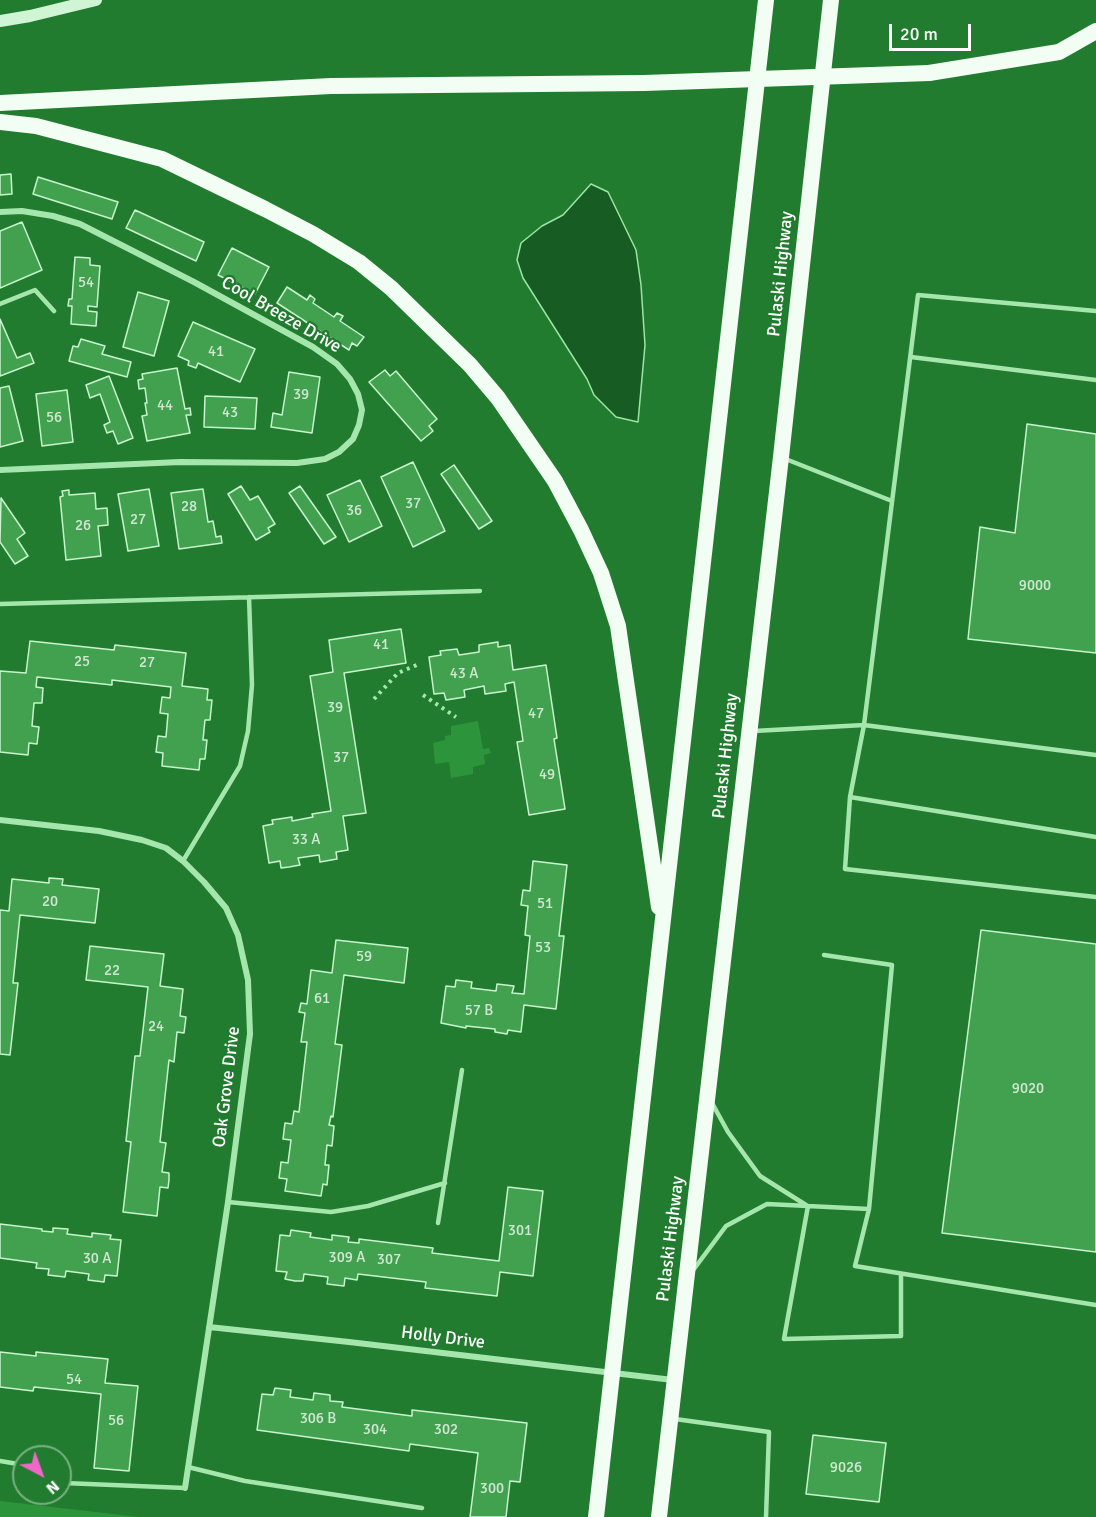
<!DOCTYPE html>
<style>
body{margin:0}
#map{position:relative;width:1096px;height:1517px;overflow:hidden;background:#227c2f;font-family:Signika,sans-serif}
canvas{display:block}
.north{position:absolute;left:12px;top:1445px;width:60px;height:60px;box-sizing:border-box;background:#227c2f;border:2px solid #7ab082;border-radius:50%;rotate:139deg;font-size:16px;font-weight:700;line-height:24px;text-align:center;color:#fff}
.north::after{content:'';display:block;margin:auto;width:21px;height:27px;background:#f167c9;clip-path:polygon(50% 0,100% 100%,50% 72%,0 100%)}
.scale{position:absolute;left:889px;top:24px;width:82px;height:27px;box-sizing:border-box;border:3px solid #fff;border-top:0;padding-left:8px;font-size:18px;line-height:21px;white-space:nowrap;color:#fff;-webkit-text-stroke:4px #227c2f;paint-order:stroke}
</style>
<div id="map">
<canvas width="1096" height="1517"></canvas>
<div class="north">N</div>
<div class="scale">20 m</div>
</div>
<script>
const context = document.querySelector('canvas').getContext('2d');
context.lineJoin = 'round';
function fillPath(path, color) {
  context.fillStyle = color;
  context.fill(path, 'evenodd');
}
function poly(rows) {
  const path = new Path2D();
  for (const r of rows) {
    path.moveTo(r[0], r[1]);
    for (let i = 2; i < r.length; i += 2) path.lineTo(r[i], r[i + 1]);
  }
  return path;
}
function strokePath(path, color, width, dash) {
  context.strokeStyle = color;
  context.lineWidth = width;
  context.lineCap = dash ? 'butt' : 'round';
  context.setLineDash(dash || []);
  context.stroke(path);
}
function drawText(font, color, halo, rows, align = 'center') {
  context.font = font + ' Signika,sans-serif';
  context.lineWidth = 4.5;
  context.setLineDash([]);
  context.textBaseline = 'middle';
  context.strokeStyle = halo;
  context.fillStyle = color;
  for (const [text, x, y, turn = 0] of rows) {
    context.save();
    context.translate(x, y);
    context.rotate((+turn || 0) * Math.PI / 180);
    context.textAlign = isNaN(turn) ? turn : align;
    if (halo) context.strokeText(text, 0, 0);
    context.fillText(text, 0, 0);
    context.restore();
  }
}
fillPath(poly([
 [478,721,483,749,489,748,491,753,484,755,485,764,473,767,473,774,451,778,449,762,435,764,433,743,445,740,445,736,451,735,451,726],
 [0,1501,139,1517,0,1517]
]), '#2c943a');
const water = poly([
 [591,184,608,192,636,250,641,285,645,345,638,422,616,417,594,395,587,379,523,278,517,260,521,243,542,226,563,215,591,184]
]);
fillPath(water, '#175c22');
strokePath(water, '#99e7a2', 1.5);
const building = poly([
 [11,174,12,194,0,195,0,175,11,174],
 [38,177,118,202,112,219,33,194,38,177],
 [135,210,204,242,196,261,126,228,135,210],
 [22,222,42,270,0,288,0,231,22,222],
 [232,248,269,267,255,294,218,275,232,248],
 [75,257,90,258,90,265,100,266,97,307,88,306,88,311,97,312,96,326,71,324,72,306,68,306,69,299,72,299,75,257],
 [287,287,307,300,310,295,315,299,313,303,334,317,337,313,343,316,340,321,364,337,357,346,352,343,349,350,277,303,287,287],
 [138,292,169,301,154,356,123,347,138,292],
 [0,319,17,358,30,353,34,363,0,376,0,319],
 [193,322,255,349,240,382,198,363,196,368,188,365,189,361,178,356,193,322],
 [81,339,105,346,102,354,131,362,127,377,69,361,73,346,78,347,81,339],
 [177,368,185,409,190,408,191,415,186,415,190,433,147,441,142,416,147,415,145,403,147,403,145,388,139,389,138,380,143,379,142,374,177,368],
 [385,370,390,376,396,371,437,419,429,426,433,431,421,441,369,382,385,370],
 [289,372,320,377,312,433,271,427,273,413,282,415,289,372],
 [109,376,133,438,118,444,113,431,107,433,104,425,110,422,100,394,90,398,86,385,109,376],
 [9,386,23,441,0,447,0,388,9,386],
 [67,390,73,442,42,446,36,394,67,390],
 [205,396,257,398,255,429,204,427,205,396],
 [1027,424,1096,434,1096,653,968,639,980,527,1015,533,1027,424],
 [413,462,445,531,413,547,381,477,413,462],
 [454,465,492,521,479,529,441,474,454,465],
 [360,480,382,526,349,542,327,495,360,480],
 [241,486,250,500,258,496,275,524,268,528,270,532,256,540,228,494,241,486],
 [300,486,336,537,324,544,289,493,300,486],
 [149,489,159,546,128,551,118,494,149,489],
 [203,489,208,522,213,521,216,537,221,536,222,543,179,549,171,493,203,489],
 [69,490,69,495,95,493,96,509,107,508,108,525,98,526,101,556,66,560,60,497,63,496,62,491,69,490],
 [1,498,25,533,17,539,28,556,15,564,0,542,1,498],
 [401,629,406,663,344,673,366,813,343,816,348,850,336,852,337,859,320,862,319,855,298,858,300,865,289,867,281,868,280,861,269,863,263,826,273,824,272,820,292,817,292,821,313,817,312,814,331,811,310,676,333,672,329,640,401,629],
 [30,641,114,650,115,645,186,653,182,686,208,689,207,700,212,700,210,720,205,720,203,740,207,740,205,759,200,759,199,770,162,766,163,753,156,752,158,736,166,737,168,714,160,713,162,697,170,698,171,687,112,680,112,685,37,677,36,687,43,688,42,703,34,703,32,726,39,727,37,744,29,743,28,755,0,752,0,671,26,673,30,641],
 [498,642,498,647,510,645,513,670,546,665,557,738,554,739,565,809,529,815,517,742,523,741,514,682,505,684,506,691,485,694,484,686,464,690,465,697,446,700,444,693,434,694,429,657,441,655,440,651,457,649,459,655,479,652,479,645,498,642],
 [533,861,567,865,559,936,564,936,556,1009,524,1005,521,1032,508,1030,507,1034,495,1032,495,1029,466,1026,466,1028,441,1023,446,986,455,987,456,980,472,982,471,988,496,991,497,984,514,986,512,993,524,994,530,936,525,935,528,906,521,905,523,890,530,891,533,861],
 [49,878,63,879,62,885,99,889,95,923,20,915,13,983,18,983,10,1055,0,1054,0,910,9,911,12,879,49,883,49,878],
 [981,930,1096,944,1096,1252,942,1233,981,930],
 [336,940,408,948,404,983,344,975,335,1044,342,1045,333,1117,331,1116,329,1125,334,1126,332,1146,327,1145,325,1165,329,1165,327,1185,323,1184,321,1196,285,1191,287,1179,279,1178,280,1171,281,1162,288,1163,291,1140,283,1139,285,1123,292,1124,294,1111,299,1112,307,1042,301,1042,305,1013,299,1012,301,1003,307,1004,311,970,332,973,336,940],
 [90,946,164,954,160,986,183,989,180,1016,186,1017,184,1033,177,1032,174,1062,169,1060,160,1142,166,1143,162,1172,169,1173,169,1180,168,1188,160,1187,157,1216,123,1212,131,1142,126,1141,135,1056,140,1056,148,987,86,980,90,946],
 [508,1187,543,1191,533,1276,500,1272,497,1296,425,1288,426,1282,358,1274,357,1280,345,1278,344,1286,327,1284,328,1277,304,1274,303,1281,295,1281,285,1279,287,1272,276,1271,280,1235,290,1236,291,1230,311,1233,310,1237,332,1240,332,1235,349,1237,348,1242,359,1243,359,1239,433,1248,432,1253,499,1261,508,1187],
 [0,1224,42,1229,42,1231,53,1232,53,1228,68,1229,67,1234,92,1237,92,1233,111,1235,110,1239,121,1240,117,1276,105,1275,104,1282,88,1280,89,1274,66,1271,65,1277,48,1275,49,1269,36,1268,37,1263,0,1258,0,1224],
 [0,1352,36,1356,36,1352,108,1359,105,1383,138,1386,129,1471,94,1468,101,1394,34,1387,33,1391,0,1387,0,1352],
 [275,1388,291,1390,290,1397,313,1400,314,1393,330,1395,330,1401,343,1402,342,1407,412,1416,412,1410,527,1423,520,1482,510,1481,506,1517,470,1517,478,1453,410,1444,409,1451,257,1430,262,1394,273,1395,275,1388],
 [813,1435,886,1443,879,1502,806,1494,813,1435]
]);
fillPath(building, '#42a14f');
strokePath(building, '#c8f5ce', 1.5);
strokePath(poly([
 [423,695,456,717],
 [374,699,398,673,419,664]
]), '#a5e6ad', 4, [3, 4.5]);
strokePath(poly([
 [0,304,35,290,54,311],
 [1096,311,918,295,864,725,850,797,1096,837],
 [911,357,1096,380],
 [783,458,892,501],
 [0,604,480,591],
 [754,731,864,725,1096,755],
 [850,797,845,869,1096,897],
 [183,861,240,766,248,731,252,685,249,597],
 [712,1103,728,1132,760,1176,806,1205],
 [228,1202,331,1212,368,1206,445,1183],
 [808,1206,784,1339,901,1336,901,1274],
 [869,1209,855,1266,1096,1305],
 [438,1223,462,1070],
 [694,1269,726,1226,767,1204,869,1209,892,965,824,955],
 [675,1419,769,1432,766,1517],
 [0,1461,24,1465],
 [188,1467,245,1481,422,1508],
 [60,1481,64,1483,185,1488]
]), '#a5e6ad', 4.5);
strokePath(poly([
 [0,212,22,211,53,216,80,224,194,282,313,347,337,364,350,379,358,394,362,410,359,425,353,439,339,452,325,459,297,463,180,462,0,470],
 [0,820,99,831,142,840,166,848,183,861,204,882,226,908,238,935,248,980,250,1034,228,1202,185,1488],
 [209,1327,349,1342,673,1380]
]), '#a5e6ad', 6);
strokePath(poly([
 [0,21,30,16,96,0]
]), '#cff5d4', 12);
strokePath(poly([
 [929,73,1059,52,1096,31],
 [0,103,331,86,644,83],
 [0,122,36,126,162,159,265,209,313,234,359,262,391,288,470,365,498,398,555,481,581,530,601,573,618,626,659,907],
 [596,1517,766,0],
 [659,1517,781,457,831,0]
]), '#f2fef4', 16);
strokePath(poly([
 [644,83,929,73]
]), '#f2fef4', 16);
drawText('15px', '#d0e8d3', null, [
 ["54",86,283],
 ["41",216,352],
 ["39",301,395],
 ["44",165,406],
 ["43",230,413],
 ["56",54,418],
 ["37",413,504],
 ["28",189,507],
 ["36",354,511],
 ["27",138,520],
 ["26",83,526],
 ["9000",1035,586],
 ["41",381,645],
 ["25",82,662],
 ["27",147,663],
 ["43 A",464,674],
 ["39",335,708],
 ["47",536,714],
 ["37",341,758],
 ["49",547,775],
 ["33 A",306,840],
 ["20",50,902],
 ["51",545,904],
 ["53",543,948],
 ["59",364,957],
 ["22",112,971],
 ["61",322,999],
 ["57 B",479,1011],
 ["24",156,1027],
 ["9020",1028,1089],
 ["301",520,1231],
 ["309 A",347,1258],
 ["30 A",97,1259],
 ["307",389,1260],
 ["54",74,1380],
 ["306 B",318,1419],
 ["56",116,1421],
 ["304",375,1430],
 ["302",446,1430],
 ["9026",846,1468],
 ["300",492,1489]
]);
drawText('18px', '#fff', '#227c2f', [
 ["Pulaski Highway",781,274,-84],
 ["Cool Breeze Drive",281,315,30],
 ["Pulaski Highway",726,756,-84],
 ["Oak Grove Drive",227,1087,-83],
 ["Pulaski Highway",671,1239,-83],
 ["Holly Drive",443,1338,7]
]);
</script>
